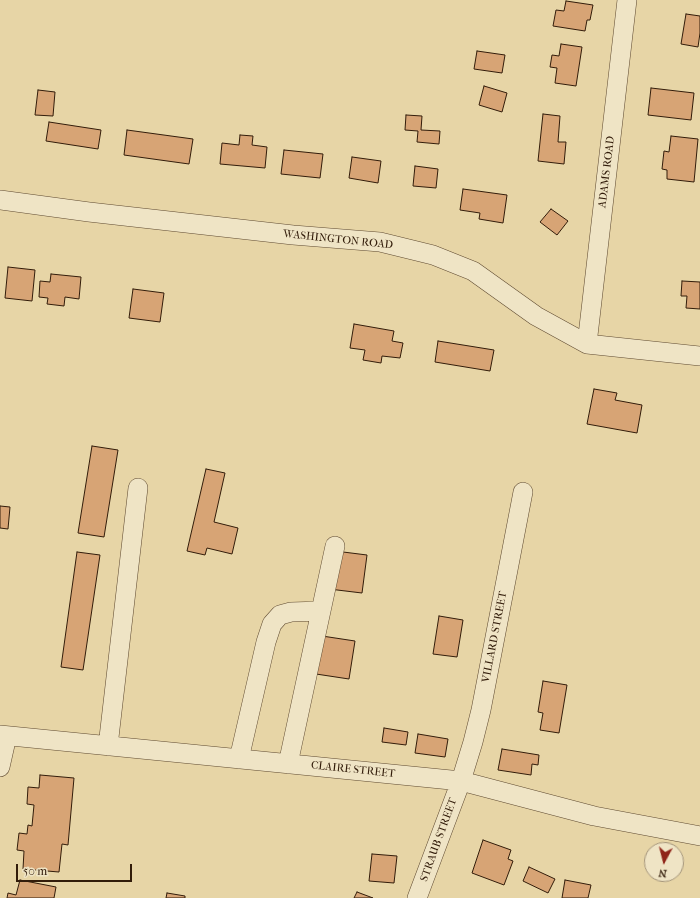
<!DOCTYPE html>
<style>
body{margin:0}
#map{position:relative;width:700px;height:898px;overflow:hidden;background:#e7d5a6;font-family:"IM FELL French Canon",serif}
canvas{display:block}
.north{position:absolute;left:644px;top:842px;width:40px;height:40px;box-sizing:border-box;background:#efe4c5;border:1px solid #a3947a;border-radius:50%;rotate:187deg;font-size:11px;font-weight:700;line-height:16px;text-align:center;color:#321c0a}
.north::after{content:'';display:block;margin:auto;width:14px;height:18px;background:#8f2418;clip-path:polygon(50% 0,100% 100%,50% 72%,0 100%)}
.scale{position:absolute;left:16px;top:864px;width:116px;height:18px;box-sizing:border-box;border:2px solid #321c0a;border-top:0;padding-left:5px;font-size:12px;line-height:14px;white-space:nowrap;color:#321c0a;-webkit-text-stroke:3px #efe4c5;paint-order:stroke}
</style>
<div id="map">
<canvas width="700" height="898"></canvas>
<div class="north">N</div>
<div class="scale">50 m</div>
</div>
<script>
const context = document.querySelector('canvas').getContext('2d');
context.lineJoin = 'round';
function fillPath(path, color) {
  context.fillStyle = color;
  context.fill(path, 'evenodd');
}
function poly(rows) {
  const path = new Path2D();
  for (const r of rows) {
    path.moveTo(r[0], r[1]);
    for (let i = 2; i < r.length; i += 2) path.lineTo(r[i], r[i + 1]);
  }
  return path;
}
function strokePath(path, color, width, dash) {
  context.strokeStyle = color;
  context.lineWidth = width;
  context.lineCap = dash ? 'butt' : 'round';
  context.setLineDash(dash || []);
  context.stroke(path);
}
function drawText(font, color, halo, rows, align = 'center') {
  context.font = font + ' "IM FELL French Canon",serif';
  context.lineWidth = 3;
  context.setLineDash([]);
  context.textBaseline = 'middle';
  context.strokeStyle = halo;
  context.fillStyle = color;
  for (const [text, x, y, turn = 0] of rows) {
    context.save();
    context.translate(x, y);
    context.rotate((+turn || 0) * Math.PI / 180);
    context.textAlign = isNaN(turn) ? turn : align;
    if (halo) context.strokeText(text, 0, 0);
    context.fillText(text, 0, 0);
    context.restore();
  }
}
const building = poly([
 [566,1,593,5,590,20,587,20,585,31,553,26,556,10,564,11,566,1],
 [686,14,700,16,700,33,698,47,681,44,686,14],
 [561,44,582,47,576,86,555,83,557,68,550,67,552,55,559,56,561,44],
 [477,51,505,55,502,73,474,69,477,51],
 [484,86,507,93,502,112,479,105,484,86],
 [651,88,694,93,691,120,648,115,651,88],
 [38,90,55,92,53,116,35,115,38,90],
 [543,114,560,116,558,142,566,142,564,164,538,161,543,114],
 [406,115,422,116,421,130,440,131,439,144,417,142,418,131,405,130,406,115],
 [49,122,101,130,98,149,46,141,49,122],
 [127,130,193,139,189,164,124,155,127,130],
 [240,135,253,136,252,145,267,147,265,168,220,164,222,143,239,145,240,135],
 [671,136,698,139,694,182,667,179,667,170,662,169,664,151,669,152,671,136],
 [284,150,323,154,320,178,281,174,284,150],
 [352,157,381,161,378,183,349,178,352,157],
 [415,166,438,169,436,188,413,186,415,166],
 [463,189,507,195,503,223,479,219,480,213,460,210,463,189],
 [551,209,568,221,557,235,540,222,551,209],
 [8,267,35,270,32,301,5,298,8,267],
 [51,274,81,277,79,299,65,297,64,306,47,304,48,298,39,297,40,281,50,282,51,274],
 [682,281,700,282,700,309,686,308,687,296,681,296,682,281],
 [133,289,164,293,160,322,129,318,133,289],
 [354,324,394,331,392,341,403,343,400,358,382,356,381,363,363,360,365,350,350,348,354,324],
 [438,341,494,350,490,371,435,362,438,341],
 [594,389,617,393,615,400,642,405,637,433,587,424,594,389],
 [92,446,118,450,104,537,78,533,92,446],
 [206,469,225,473,214,522,238,528,232,554,207,548,205,555,187,551,206,469],
 [0,506,10,507,8,529,0,528,0,506],
 [335,551,367,555,362,593,329,589,335,551],
 [77,552,100,555,83,670,61,667,77,552],
 [439,616,463,620,457,657,433,654,439,616],
 [322,636,355,641,349,679,316,674,322,636],
 [543,681,567,685,559,733,540,730,543,713,538,712,543,681],
 [384,728,408,732,406,745,382,742,384,728],
 [418,734,448,739,445,757,415,753,418,734],
 [502,749,539,755,538,765,532,764,531,775,498,770,502,749],
 [40,775,74,778,68,845,62,844,59,872,23,869,24,851,17,850,19,833,27,834,28,825,32,826,34,805,27,804,28,787,39,788,40,775],
 [483,840,511,850,508,859,513,861,504,885,472,873,483,840],
 [372,854,397,856,394,883,369,881,372,854],
 [529,867,555,879,548,893,523,881,529,867],
 [20,880,56,887,54,898,7,898,8,893,16,895,20,880],
 [565,880,591,885,588,898,562,898,565,880],
 [357,892,373,898,354,898,357,892],
 [167,893,185,896,185,898,166,898,167,893]
]);
fillPath(building, '#d7a475');
strokePath(building, '#321c0a', 1);
const minor = poly([
 [0,200,89,212,293,235,380,242,433,255,473,271,536,316,587,344,700,356],
 [587,344,627,0],
 [0,735,461,781,594,816,700,836],
 [108,746,138,488],
 [239,759,266,642,272,624,280,615,291,612,321,611],
 [288,764,335,546],
 [0,767,7,736],
 [417,898,461,781,473,742,481,710,523,492]
]);
strokePath(minor, '#5f4a31', 20);
strokePath(minor, '#efe4c5', 19);
drawText('11px', '#321c0a', '#efe4c5', [
 ["ADAMS ROAD",607,172,-83],
 ["WASHINGTON ROAD",338,240,6],
 ["VILLARD STREET",495,637,-79],
 ["CLAIRE STREET",353,770,6],
 ["STRAUB STREET",439,840,-70]
]);
</script>
